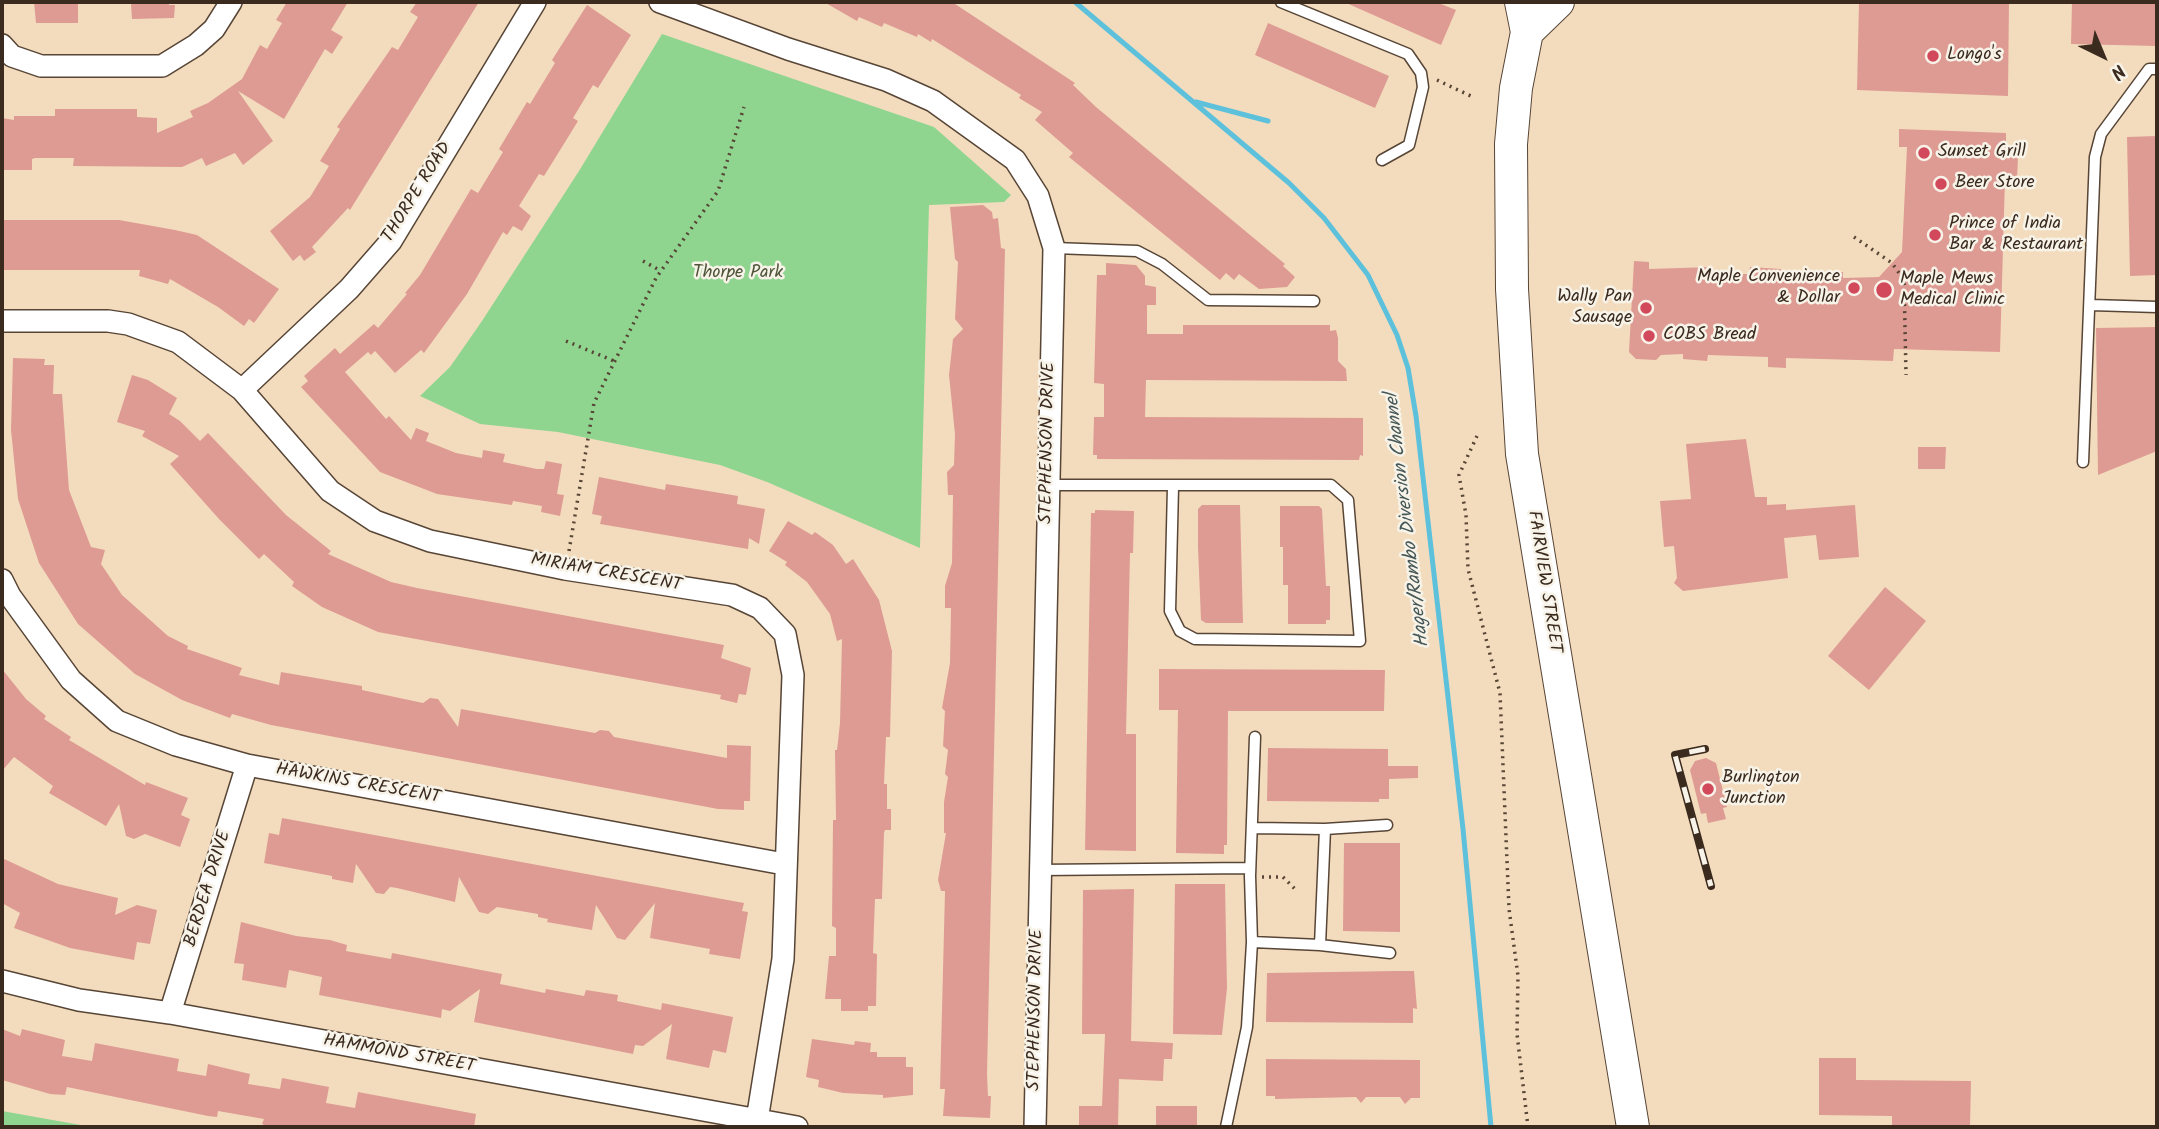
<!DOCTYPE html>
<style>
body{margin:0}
#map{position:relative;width:2159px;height:1129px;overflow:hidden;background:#f3dcbd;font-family:Kalam,sans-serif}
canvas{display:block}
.frame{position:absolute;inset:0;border:4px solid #3b2a1e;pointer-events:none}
.north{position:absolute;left:2068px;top:21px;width:70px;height:70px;-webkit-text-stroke:5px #f7f3e8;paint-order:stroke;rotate:137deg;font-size:19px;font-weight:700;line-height:28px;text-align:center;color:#3b2a1e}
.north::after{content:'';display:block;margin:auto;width:24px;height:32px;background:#3b2a1e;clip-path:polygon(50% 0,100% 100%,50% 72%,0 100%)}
</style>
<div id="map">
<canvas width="2159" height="1129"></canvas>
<div class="frame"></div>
<div class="north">N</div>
</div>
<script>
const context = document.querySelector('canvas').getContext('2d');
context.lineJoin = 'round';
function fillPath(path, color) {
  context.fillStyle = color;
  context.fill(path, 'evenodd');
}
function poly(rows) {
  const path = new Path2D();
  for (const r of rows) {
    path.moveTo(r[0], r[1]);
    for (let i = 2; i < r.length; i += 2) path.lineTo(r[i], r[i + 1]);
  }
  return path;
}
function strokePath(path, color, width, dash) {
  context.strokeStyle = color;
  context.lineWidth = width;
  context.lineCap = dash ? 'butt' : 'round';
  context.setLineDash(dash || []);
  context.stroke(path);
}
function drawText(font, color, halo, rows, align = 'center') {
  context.font = font + ' Kalam,sans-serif';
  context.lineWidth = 5;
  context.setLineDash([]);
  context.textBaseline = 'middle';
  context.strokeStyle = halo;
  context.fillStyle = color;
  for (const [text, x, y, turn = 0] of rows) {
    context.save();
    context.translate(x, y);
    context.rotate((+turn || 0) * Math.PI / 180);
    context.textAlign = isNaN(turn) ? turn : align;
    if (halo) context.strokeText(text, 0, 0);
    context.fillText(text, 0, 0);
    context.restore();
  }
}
fillPath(poly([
 [662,34,934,127,1011,195,1004,202,929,205,920,548,767,482,720,465,558,432,480,424,420,396,450,367,482,321,579,171],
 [2,1111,92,1127,2,1127]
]), '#8fd58f');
strokePath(poly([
 [1075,2,1289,183,1324,218,1368,275,1397,335,1408,368,1416,416,1463,829,1491,1127],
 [1196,102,1268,121]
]), '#5ec1dc', 5);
fillPath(poly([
 [34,2,78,2,78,23,36,23],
 [136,2,169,2,169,5,175,5,174,18,132,19,131,4],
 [287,2,348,2,331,30,343,37,332,54,325,49,284,119,238,91,273,141,243,165,235,153,206,166,202,158,182,167,73,166,74,158,35,158,32,159,32,170,2,170,2,118,14,120,14,116,55,116,55,109,137,109,137,117,157,118,157,133,193,117,190,111,208,103,242,79,260,45,267,49,282,23,276,20],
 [417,2,479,2,350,210,348,208,312,247,316,252,304,261,300,255,293,261,270,231,310,197,329,166,320,161,340,129,337,127,392,47,398,50,418,17,410,12],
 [824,2,952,2,1075,83,1073,85,1096,107,1285,264,1283,266,1295,277,1287,287,1259,289,1239,274,1234,280,1226,273,1220,280,1069,157,1073,153,1035,120,1042,112,1019,98,1021,95,932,39,931,42,918,34,917,37,884,23,882,27,859,17,857,21],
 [1344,2,1436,2,1456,10,1441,45],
 [1859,2,2009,2,2008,96,1857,90],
 [2072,2,2157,2,2157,46,2071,44],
 [587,5,631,35,598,88,593,85,573,118,578,121,562,147,544,176,539,174,519,206,531,216,522,231,513,226,507,235,503,232,467,294,424,353,421,350,395,373,375,351,371,355,368,352,345,372,386,419,389,416,411,440,416,428,429,433,426,441,456,453,482,458,483,450,505,454,503,462,537,469,544,469,546,461,562,464,557,494,564,495,560,516,541,512,542,506,513,501,512,505,437,494,380,472,301,387,308,381,304,376,335,348,340,354,374,324,378,328,407,294,405,293,420,275,471,189,478,193,503,152,499,149,527,102,530,104,555,63,552,60],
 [1268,23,1389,76,1375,108,1255,55],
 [1899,129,2006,133,2006,157,2018,157,2017,179,2005,179,2000,352,1894,349,1893,361,1786,358,1786,368,1768,367,1768,357,1708,355,1707,361,1683,359,1683,354,1661,355,1656,360,1636,359,1629,352,1634,261,1649,262,1649,269,1711,267,1711,274,1749,274,1750,267,1781,269,1781,275,1818,278,1818,272,1843,272,1843,278,1879,277,1902,252,1907,147,1899,147],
 [2157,136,2157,275,2130,276,2127,137],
 [983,205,992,212,993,219,998,218,1001,248,1005,249,987,1074,988,1096,991,1096,990,1118,943,1116,945,1089,940,1089,945,891,941,891,938,880,946,833,944,833,944,802,948,777,945,774,948,750,943,746,945,711,942,708,950,663,951,608,945,608,945,586,952,563,953,495,948,495,947,472,954,465,955,434,949,375,953,339,963,329,955,319,958,262,955,259,950,207],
 [2,220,119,220,175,230,197,235,279,289,254,323,249,319,244,326,218,307,170,279,168,284,139,276,140,270,2,270],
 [1106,263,1136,265,1145,276,1145,285,1156,287,1156,305,1147,305,1147,334,1183,334,1183,325,1330,325,1330,331,1336,330,1338,338,1338,361,1346,369,1347,381,1146,380,1145,417,1363,418,1363,456,1360,455,1359,460,1097,459,1097,455,1093,455,1094,417,1104,417,1104,384,1094,383,1097,275,1106,275],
 [2157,327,2157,451,2098,475,2096,328],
 [13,358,45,359,44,365,54,365,53,394,62,394,69,490,91,547,105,550,101,564,122,595,168,636,188,646,187,649,242,668,239,675,279,685,281,672,362,686,362,690,423,703,430,698,438,699,458,727,461,709,595,733,600,730,609,731,614,737,727,758,727,745,751,746,750,801,744,801,744,810,718,809,271,725,232,714,230,718,182,700,135,674,78,624,39,563,18,499,11,430],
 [132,375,148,380,177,398,169,414,180,421,200,441,208,433,286,515,331,551,328,554,391,582,417,588,724,645,721,658,751,668,746,695,739,694,737,703,720,699,721,695,378,632,322,607,292,586,294,582,264,554,259,559,219,519,170,464,179,456,142,436,145,431,117,422],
 [1746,439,1755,497,1767,497,1767,505,1786,504,1786,510,1855,505,1859,557,1819,560,1816,535,1784,538,1788,578,1683,591,1674,583,1677,578,1674,546,1664,547,1660,501,1691,499,1686,444],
 [1918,447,1946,447,1945,469,1918,469],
 [599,477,665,490,666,484,738,496,737,504,765,509,759,544,749,538,748,549,600,524,602,516,592,514],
 [1202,505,1240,505,1243,623,1206,623,1201,620,1198,547,1198,509],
 [1280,506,1319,506,1322,509,1326,586,1330,586,1330,620,1326,620,1326,624,1288,624,1288,585,1283,585,1283,547,1280,547],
 [1095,510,1134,511,1133,553,1130,553,1126,734,1136,734,1136,851,1085,850,1091,513,1095,513],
 [788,521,812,535,815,532,833,545,846,564,853,559,879,600,892,651,890,737,886,737,884,784,887,784,887,809,891,809,891,830,885,830,884,833,882,899,875,899,873,953,877,954,876,1006,868,1006,868,1011,841,1011,841,999,825,999,829,956,836,956,836,928,832,926,833,820,836,820,835,750,837,750,840,723,842,639,837,641,830,614,807,582,785,565,787,562,769,551],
 [1885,587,1926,621,1869,690,1828,656],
 [2,669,26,699,46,716,44,719,71,737,69,740,145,785,146,782,188,798,181,815,190,819,180,847,145,834,134,839,126,836,119,804,106,826,49,793,53,786,14,757,2,771],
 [1159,669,1385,670,1384,711,1228,711,1227,845,1224,845,1224,854,1176,853,1178,710,1159,710],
 [1268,748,1388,749,1388,766,1418,766,1418,778,1389,779,1389,799,1379,799,1379,802,1267,801],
 [1706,758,1716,763,1727,807,1723,808,1726,819,1708,823,1706,813,1701,814,1690,770,1695,761],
 [282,818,744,903,742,911,748,912,740,959,709,954,710,949,650,938,655,903,625,940,617,938,596,905,592,930,547,922,548,919,538,917,538,914,497,907,488,914,479,912,459,877,455,902,397,888,390,887,384,894,376,893,356,864,353,883,332,879,332,876,264,863,269,833,279,835],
 [1344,843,1400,843,1400,932,1343,931],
 [2,858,58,884,118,898,115,915,137,905,157,910,150,944,137,942,134,960,70,948,14,928,20,913,2,903],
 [1175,884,1225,884,1227,988,1222,1035,1173,1034],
 [1134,889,1131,1041,1173,1043,1172,1059,1164,1059,1163,1081,1119,1079,1118,1127,1079,1127,1079,1106,1102,1106,1105,1034,1082,1034,1083,890],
 [241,922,296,936,330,940,347,945,346,951,391,959,392,953,502,974,500,984,545,993,546,989,584,996,586,990,618,995,617,1001,661,1010,662,1003,733,1017,726,1053,713,1050,709,1068,666,1059,672,1024,643,1046,635,1045,633,1054,474,1022,480,989,450,1011,442,1009,441,1018,319,995,322,977,289,970,286,988,242,980,244,964,234,963],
 [1395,971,1414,971,1417,1009,1413,1008,1413,1023,1266,1022,1267,973],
 [2,1029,20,1036,22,1029,65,1040,62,1056,92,1061,95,1043,179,1059,177,1071,206,1076,208,1064,250,1074,248,1084,280,1089,282,1078,329,1087,326,1103,355,1108,358,1092,476,1114,474,1127,269,1127,262,1124,264,1119,218,1111,217,1117,208,1116,67,1087,65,1095,50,1094,2,1080],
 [812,1039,854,1045,855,1041,871,1043,870,1052,877,1052,877,1057,906,1057,906,1067,913,1067,913,1095,883,1098,883,1095,843,1093,818,1087,819,1080,806,1077],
 [1819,1058,1856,1058,1856,1080,1971,1081,1970,1127,1892,1127,1892,1116,1819,1115],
 [1266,1059,1420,1060,1420,1098,1411,1098,1405,1104,1400,1097,1366,1097,1361,1103,1356,1097,1275,1099,1275,1096,1266,1096],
 [1156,1106,1197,1106,1197,1127,1156,1127]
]), '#de9b93');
const lane = poly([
 [1281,2,1408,54,1421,73,1423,87,1409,145,1382,160],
 [1054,248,1137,251,1162,264,1208,300,1314,301],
 [2091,305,2157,307],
 [2083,462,2095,157,2101,134,2149,69,2157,69],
 [1048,485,1331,485,1348,500,1360,641,1195,639,1180,631,1170,611,1173,487],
 [1254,828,1325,829,1387,825],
 [1039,870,1250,868],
 [1252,942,1320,945,1390,953],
 [1320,945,1325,829],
 [1226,1127,1247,1027,1252,942,1250,876,1255,737]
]);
const street = poly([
 [660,2,788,49,886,80,933,101,1015,160,1038,196,1054,248,1035,1127],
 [2,45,12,56,41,66,162,66,196,45,214,29,231,2],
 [2,321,108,321,128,324,178,342,242,390,330,491,375,521,430,541,565,569,732,595,760,608,785,634,793,675,783,959,757,1120],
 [242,390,349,289,391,241,535,2],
 [2,580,10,596,71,680,117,721,176,745,247,765,784,864],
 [2,981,79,1000,170,1013,797,1127],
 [170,1013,247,765]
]);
const secondary = poly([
 [1521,2,1527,32,1516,88,1511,144,1512,289,1522,454,1633,1127],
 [1527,32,1558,2]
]);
strokePath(lane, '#574536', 13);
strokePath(street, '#574536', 24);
strokePath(secondary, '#574536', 34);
strokePath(poly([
 [1437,80,1473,97],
 [1854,237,1892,263,1904,280,1906,375],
 [643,261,661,271],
 [566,341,614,361],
 [1477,436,1459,475,1466,515,1468,569,1500,693,1509,909,1518,976,1517,1034,1528,1127],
 [569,551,594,403,656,278,718,191,744,107],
 [1262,877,1283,877,1297,891]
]), '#574536', 3.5, [2, 5]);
strokePath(lane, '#fff', 10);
strokePath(street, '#fff', 21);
strokePath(secondary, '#fff', 32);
const rail = poly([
 [1705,749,1675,755,1711,886]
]);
strokePath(rail, '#3b2a1e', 8);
strokePath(rail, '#f7f3e8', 5, [16]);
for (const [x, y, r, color] of [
 [1933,56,7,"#d1495b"],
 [1924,153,7,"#d1495b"],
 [1941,184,7,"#d1495b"],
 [1935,235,7,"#d1495b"],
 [1854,288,7,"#d1495b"],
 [1884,290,9,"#d1495b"],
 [1646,308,7,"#d1495b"],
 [1649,336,7,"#d1495b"],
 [1708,789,7,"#d1495b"]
]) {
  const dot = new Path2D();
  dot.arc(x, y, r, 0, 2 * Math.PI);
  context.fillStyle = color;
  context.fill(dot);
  strokePath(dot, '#f7f3e8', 2.5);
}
drawText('18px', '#3b2a1e', '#f7f3e8', [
 ["Longo's",1947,56],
 ["Sunset Grill",1938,153],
 ["Beer Store",1955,184],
 ["Prince of India",1949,225],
 ["Bar & Restaurant",1949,246],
 ["Maple Convenience",1840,278,"right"],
 ["& Dollar",1840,299,"right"],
 ["Maple Mews",1900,280],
 ["Medical Clinic",1900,301],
 ["Wally Pan",1632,298,"right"],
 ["Sausage",1632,319,"right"],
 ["COBS Bread",1663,336],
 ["Burlington",1722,779],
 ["Junction",1722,800]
], 'left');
drawText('18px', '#3b2a1e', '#f7f3e8', [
 ["THORPE ROAD",418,193,-58],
 ["STEPHENSON DRIVE",1049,443,-89],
 ["MIRIAM CRESCENT",606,574,10],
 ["FAIRVIEW STREET",1543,582,81],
 ["HAWKINS CRESCENT",358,785,10],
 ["BERDEA DRIVE",209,889,-73],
 ["STEPHENSON DRIVE",1037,1010,-89],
 ["HAMMOND STREET",399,1055,10]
]);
drawText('18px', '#50553a', '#f7f3e8', [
 ["Thorpe Park",738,274]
]);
drawText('italic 19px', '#465757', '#f7f3e8', [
 ["Hager/Rambo Diversion Channel",1409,520,-97]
]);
</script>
